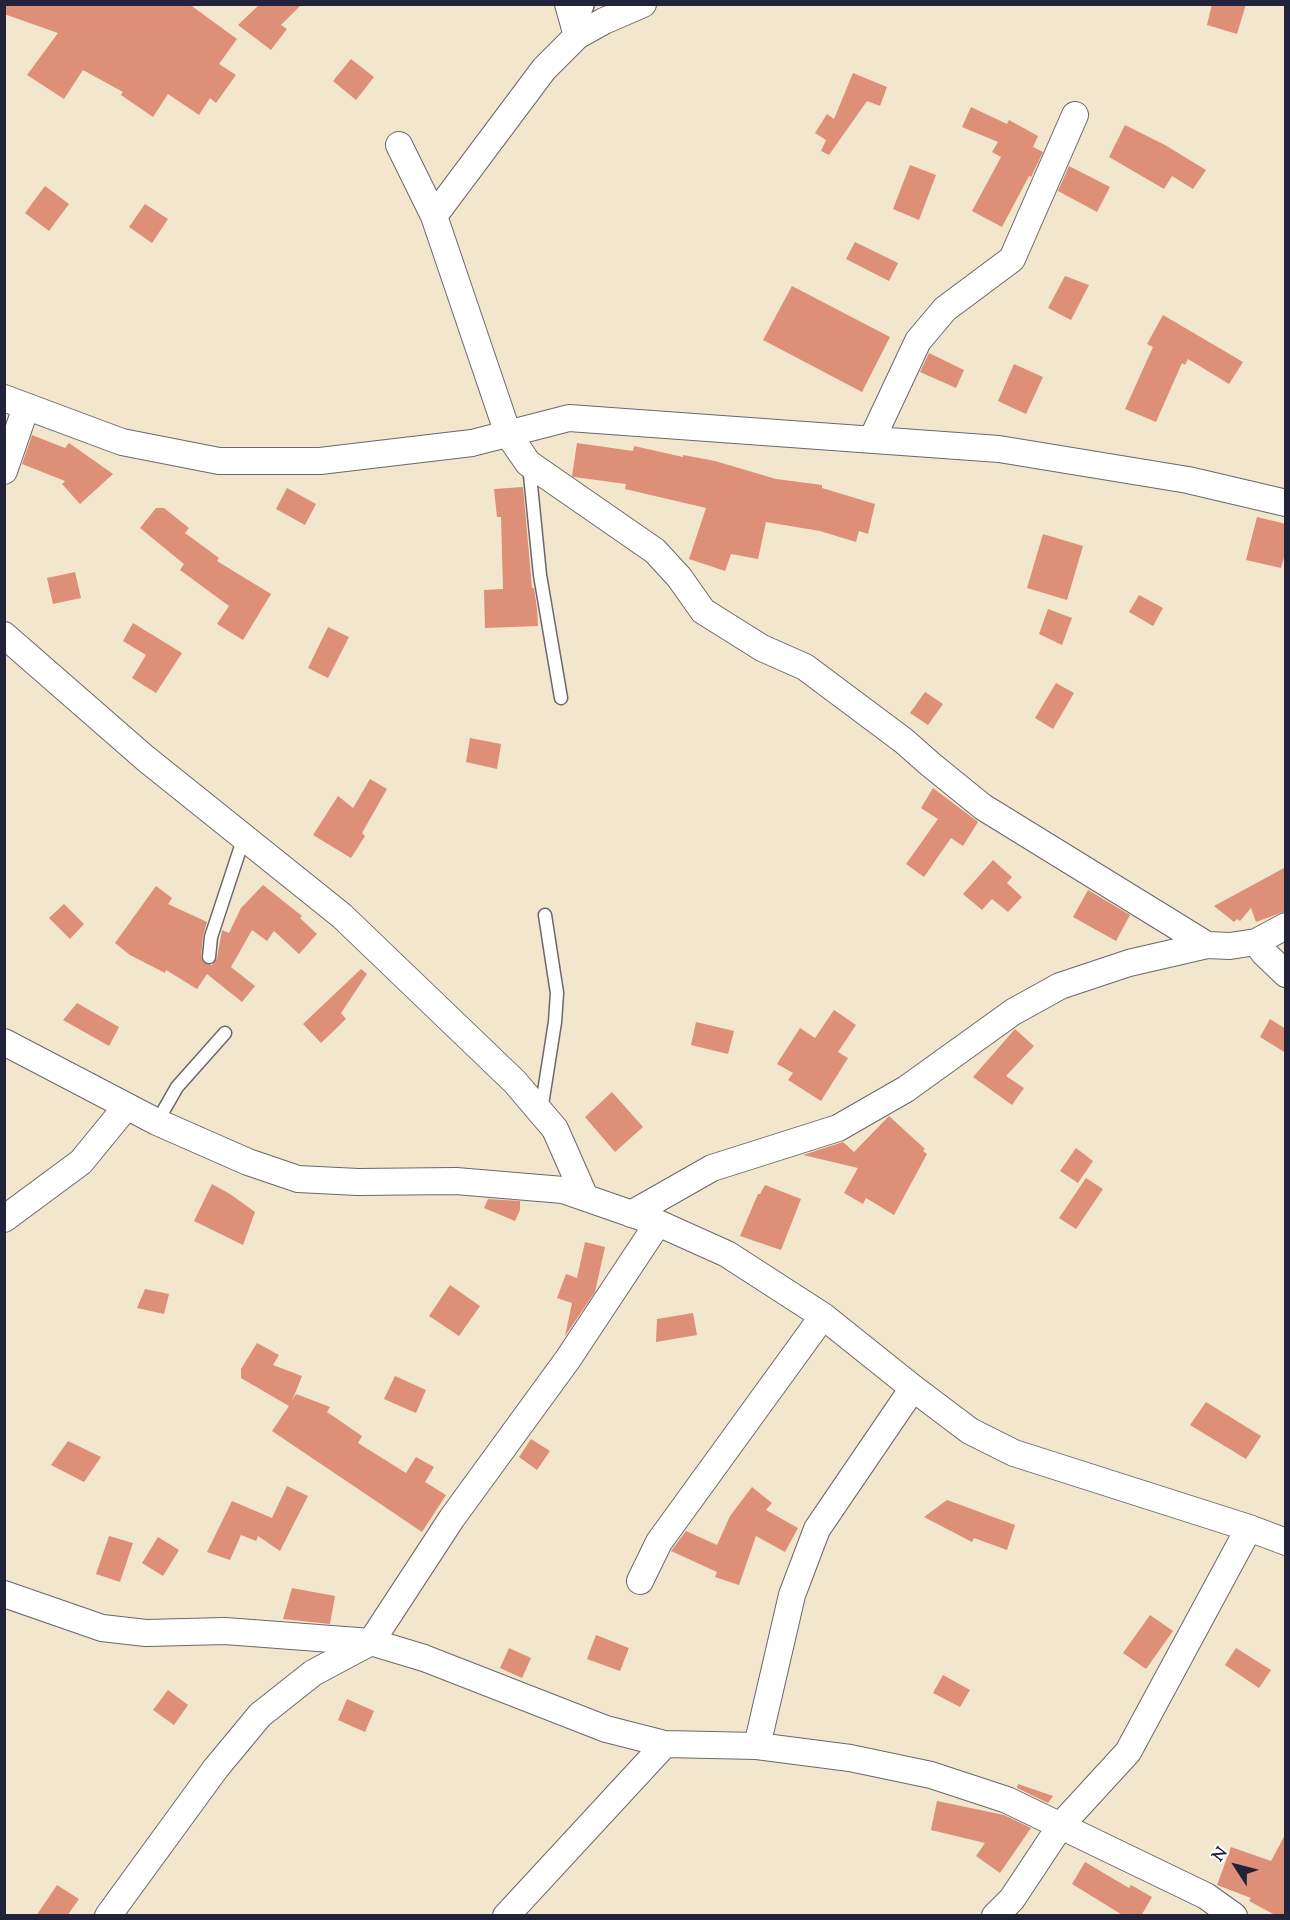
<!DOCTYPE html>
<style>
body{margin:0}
#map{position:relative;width:1290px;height:1920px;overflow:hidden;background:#f2e6cc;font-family:"Sorts Mill Goudy",serif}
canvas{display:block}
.frame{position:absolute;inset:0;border:6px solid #22223b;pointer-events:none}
.north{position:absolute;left:1206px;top:1836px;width:60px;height:60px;-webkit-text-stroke:4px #fff;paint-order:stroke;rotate:306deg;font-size:16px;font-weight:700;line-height:24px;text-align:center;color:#22223b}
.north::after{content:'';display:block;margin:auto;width:21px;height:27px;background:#22223b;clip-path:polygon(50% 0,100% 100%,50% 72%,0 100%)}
</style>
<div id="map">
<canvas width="1290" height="1920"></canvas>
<div class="frame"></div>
<div class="north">N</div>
</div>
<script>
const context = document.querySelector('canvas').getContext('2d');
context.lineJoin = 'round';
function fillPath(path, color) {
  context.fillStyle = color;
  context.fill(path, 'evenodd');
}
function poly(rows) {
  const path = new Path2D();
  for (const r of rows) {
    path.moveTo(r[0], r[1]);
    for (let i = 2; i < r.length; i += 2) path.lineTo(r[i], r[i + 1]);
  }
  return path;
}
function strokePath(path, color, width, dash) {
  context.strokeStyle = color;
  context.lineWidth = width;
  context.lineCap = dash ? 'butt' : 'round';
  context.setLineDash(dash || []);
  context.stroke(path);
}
fillPath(poly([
 [4,4,189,4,237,39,219,64,236,75,216,103,210,98,199,115,168,94,153,117,121,95,123,92,83,70,64,99,27,75,58,33,4,14],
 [260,4,302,4,281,25,287,29,271,50,238,25],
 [1212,4,1246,4,1237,34,1207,25],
 [351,59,374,77,356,100,333,81],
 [853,73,887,87,880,106,867,101,829,155,821,151,826,140,815,133,827,114,834,119],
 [971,107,1007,124,1009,120,1038,136,1033,147,1043,152,1031,177,1029,176,1002,227,972,211,1001,157,992,152,998,142,962,127],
 [1125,125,1165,145,1206,170,1193,189,1172,176,1164,189,1109,157],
 [910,165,936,175,919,220,893,209],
 [1069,166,1110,187,1097,212,1058,191],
 [45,186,69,204,49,231,25,213],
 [145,204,168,219,152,243,129,227],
 [855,242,898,263,889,281,846,259],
 [1065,276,1089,285,1071,320,1048,308],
 [792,286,890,337,862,392,763,340],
 [1163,315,1243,362,1229,384,1188,359,1185,365,1182,363,1156,422,1125,409,1153,347,1147,344],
 [929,353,964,370,956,388,920,372],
 [1014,364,1043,377,1026,414,998,401],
 [32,435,65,448,69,443,113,474,80,504,62,484,65,481,22,464],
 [577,443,633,451,634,446,683,457,683,455,715,461,776,479,822,485,822,488,875,504,868,534,859,531,856,542,820,531,766,522,758,559,731,554,725,571,689,559,706,508,625,489,626,484,574,477,572,476],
 [523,487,532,588,534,588,537,609,538,626,485,628,484,590,503,589,501,517,497,517,494,489],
 [287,488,316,504,305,525,276,509],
 [156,508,164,508,189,528,185,533,219,558,217,561,271,594,243,640,217,624,229,606,180,570,184,564,140,528],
 [1257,517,1286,524,1286,550,1281,568,1246,560],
 [1043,534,1083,546,1067,600,1027,588],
 [75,572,81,598,53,604,47,578],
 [1139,595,1163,608,1153,626,1129,612],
 [1048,609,1072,618,1062,645,1039,634],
 [133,623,182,653,156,693,132,678,146,655,123,641],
 [328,627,349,637,328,678,308,668],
 [1056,683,1074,693,1053,729,1035,718],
 [925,692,943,704,928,725,910,713],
 [470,738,501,744,497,769,466,762],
 [370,779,387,789,362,833,365,836,351,858,313,835,338,796,353,808],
 [933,788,978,822,963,846,951,838,924,877,906,864,938,819,921,808],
 [993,860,1012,877,1007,883,1022,897,1008,912,992,899,982,910,963,894],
 [1286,867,1286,911,1256,922,1251,908,1240,921,1237,919,1234,922,1214,906],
 [263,885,302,916,300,918,317,934,299,954,274,931,267,941,252,930,231,967,255,986,242,1002,207,974,197,989,166,970,165,973,130,955,115,943,156,886,172,898,168,904,207,922,203,936,201,957,204,963,212,965,217,958,222,930,229,933,241,908],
 [1088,890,1130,915,1116,941,1073,917],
 [64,904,84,924,70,939,49,918],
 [361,969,367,974,341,1013,346,1019,321,1043,303,1024],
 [77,1003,119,1027,109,1046,63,1020],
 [834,1010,856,1025,838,1052,848,1058,821,1101,788,1080,793,1073,777,1064,800,1028,815,1038],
 [1270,1019,1286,1029,1286,1053,1260,1037],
 [696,1022,734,1031,728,1054,691,1045],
 [1015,1029,1034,1046,1006,1076,1024,1088,1012,1105,973,1077],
 [612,1092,643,1127,615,1152,585,1117],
 [889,1116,925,1149,923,1151,927,1154,894,1215,866,1198,863,1204,844,1193,858,1168,803,1155,843,1142,854,1152],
 [1076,1148,1093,1161,1078,1183,1060,1171],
 [1086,1178,1103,1189,1076,1229,1059,1218],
 [212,1184,230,1194,255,1212,243,1245,194,1221],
 [765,1185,801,1199,781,1250,740,1236,758,1194,760,1194],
 [488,1199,520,1201,520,1210,515,1221,484,1208],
 [585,1242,605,1247,595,1292,565,1336,572,1303,557,1298,566,1274,577,1278],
 [450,1285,480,1306,459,1336,429,1316],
 [145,1289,169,1294,164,1314,137,1308],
 [693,1313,697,1335,656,1342,657,1319],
 [257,1343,279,1355,273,1365,302,1376,292,1401,296,1394,330,1407,327,1412,362,1436,358,1443,406,1473,416,1457,434,1467,425,1482,446,1495,422,1532,272,1431,289,1406,241,1378,241,1369],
 [395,1376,426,1390,416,1413,384,1399],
 [1206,1402,1261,1436,1246,1459,1190,1425],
 [531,1439,550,1451,537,1470,519,1457],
 [68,1441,101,1457,84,1482,51,1465],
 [287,1486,308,1496,280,1551,258,1536,256,1541,241,1535,230,1560,207,1552,232,1501,272,1518],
 [752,1487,772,1503,766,1510,798,1528,785,1552,756,1536,739,1585,715,1577,717,1572,671,1551,686,1531,717,1545,730,1516],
 [947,1500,1015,1525,1007,1550,974,1538,972,1542,924,1517],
 [109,1536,133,1543,120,1582,96,1574],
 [158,1537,179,1550,163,1576,142,1563],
 [292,1588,335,1596,330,1624,283,1619],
 [1150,1615,1173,1631,1146,1669,1123,1653],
 [596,1635,629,1648,620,1671,587,1659],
 [509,1648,531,1658,522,1678,500,1668],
 [1236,1648,1271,1670,1259,1688,1225,1665],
 [943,1675,970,1690,960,1707,933,1693],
 [168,1690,188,1705,174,1725,153,1710],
 [347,1699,374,1711,365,1732,338,1720],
 [1018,1784,1053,1796,1048,1803,1017,1788],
 [937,1801,1004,1815,1031,1828,1000,1873,976,1856,985,1843,931,1830],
 [1286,1833,1286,1916,1277,1916,1249,1901,1251,1898,1217,1885,1231,1847,1271,1861],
 [1085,1862,1129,1888,1131,1885,1152,1897,1141,1916,1124,1916,1072,1884],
 [57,1885,79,1899,67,1916,36,1916]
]), '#dd8f78');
const lane = poly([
 [580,29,588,4],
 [529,465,540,575,561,698],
 [209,957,211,937,244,837],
 [541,1111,555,1022,557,993,545,915],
 [157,1122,177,1087,225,1033]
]);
const street = poly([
 [568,4,577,36],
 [399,145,434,216,508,434,528,463,655,551,679,577,703,611,762,648,805,667,904,741,930,764,983,807,1207,945],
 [434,216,544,69,577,36,604,21,643,4],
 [4,398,122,442,219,461,320,461,472,443,569,418,999,449,1188,480,1286,503],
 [872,439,918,341,945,309,1012,259,1075,115],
 [4,471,26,407],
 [4,635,145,758,342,916,515,1082,555,1129,585,1197],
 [1256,942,1264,953,1286,974],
 [4,1042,157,1122,248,1162,298,1179,358,1182,456,1181,563,1190,658,1223,727,1254,823,1316,913,1388,970,1431,1014,1453,1249,1528,1286,1542],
 [631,1214,712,1168,838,1128,906,1089,1013,1012,1060,986,1129,963,1207,945,1230,946,1256,942,1286,926],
 [4,1219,81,1162,126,1107],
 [640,1581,659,1542,823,1316],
 [4,1594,102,1628,146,1633,225,1631,371,1642,424,1658,606,1729,665,1744,757,1746,850,1758,931,1775,1007,1800,1206,1896,1234,1916],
 [757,1746,792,1595,817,1529,913,1388],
 [108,1916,216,1768,260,1715,313,1673,371,1642,452,1518,568,1359,658,1223],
 [506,1916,665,1744],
 [995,1916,1012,1899,1061,1825,1128,1752,1249,1528]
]);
strokePath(lane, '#6b676e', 15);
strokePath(street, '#6b676e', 28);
strokePath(lane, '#fff', 12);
strokePath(street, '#fff', 26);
</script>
